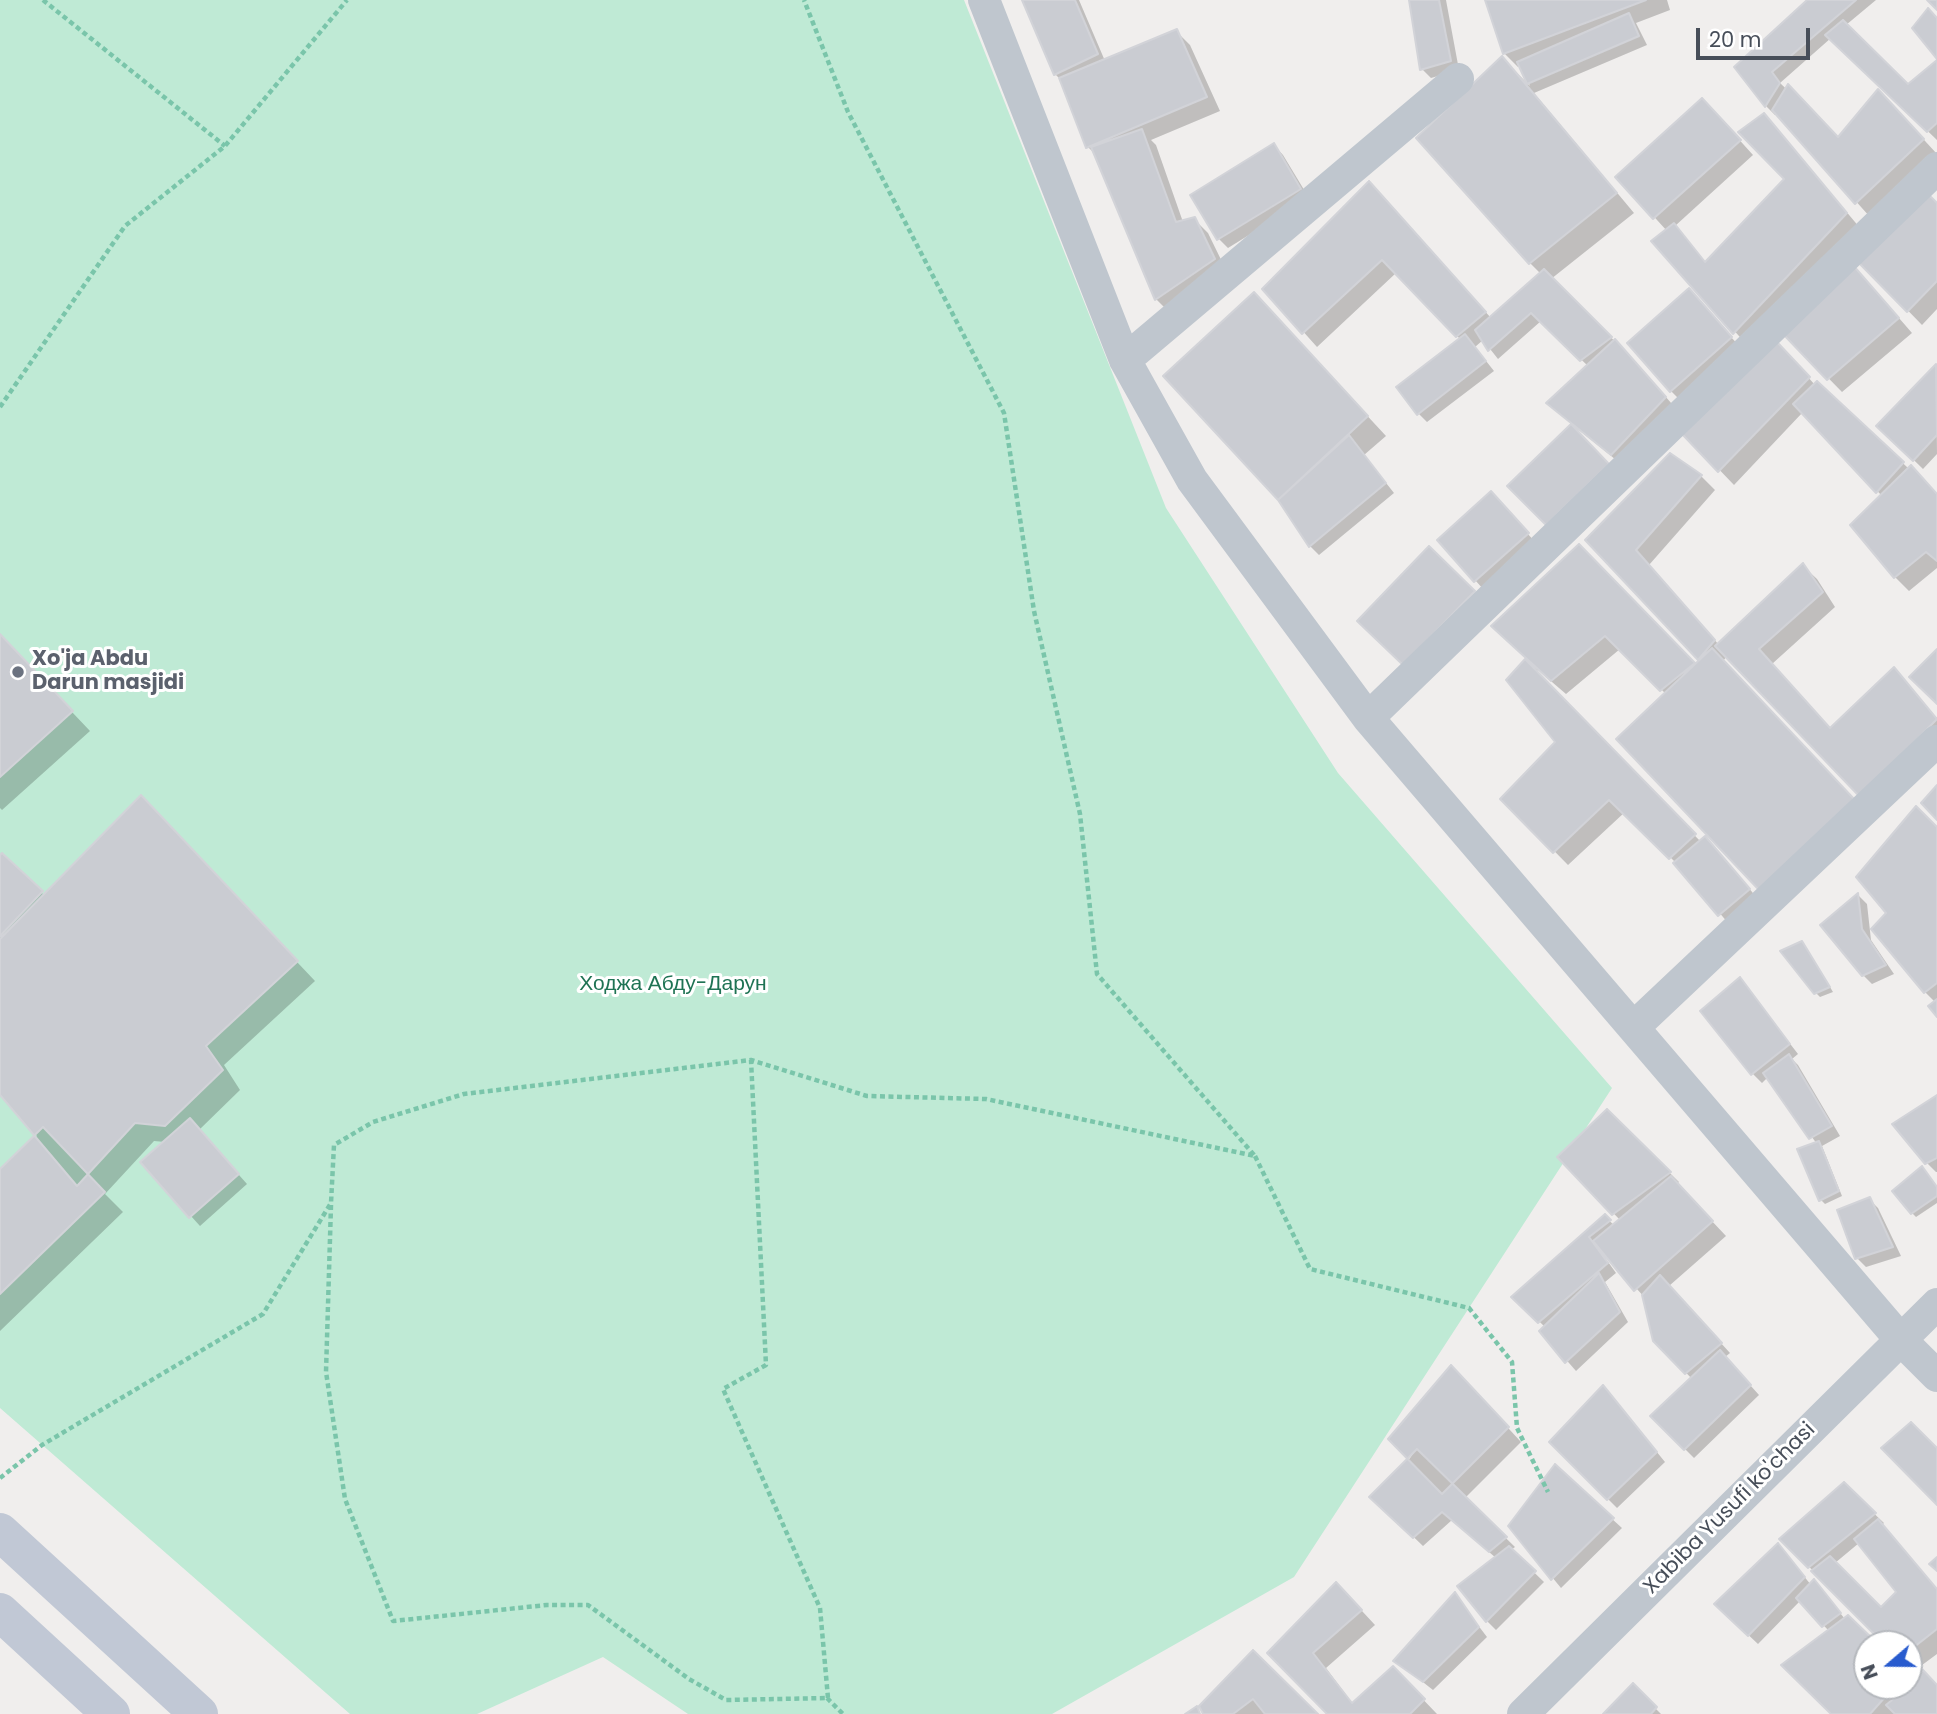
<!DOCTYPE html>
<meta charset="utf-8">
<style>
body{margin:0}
#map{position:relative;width:1937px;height:1714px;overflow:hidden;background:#f0eeed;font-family:Poppins,sans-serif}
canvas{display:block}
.north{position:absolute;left:1853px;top:1630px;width:70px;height:70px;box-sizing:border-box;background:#fff;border:2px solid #b5b8bd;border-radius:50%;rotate:250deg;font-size:19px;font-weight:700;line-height:28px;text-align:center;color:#474e59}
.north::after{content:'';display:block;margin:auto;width:24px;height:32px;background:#285bce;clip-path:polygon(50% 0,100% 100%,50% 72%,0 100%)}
.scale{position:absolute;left:1696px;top:28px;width:114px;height:32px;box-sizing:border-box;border:4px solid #474e59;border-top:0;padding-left:9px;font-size:21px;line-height:24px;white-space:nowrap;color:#474e59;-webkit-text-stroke:5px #fff;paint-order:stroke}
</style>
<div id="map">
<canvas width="1937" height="1714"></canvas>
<div class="north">N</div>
<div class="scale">20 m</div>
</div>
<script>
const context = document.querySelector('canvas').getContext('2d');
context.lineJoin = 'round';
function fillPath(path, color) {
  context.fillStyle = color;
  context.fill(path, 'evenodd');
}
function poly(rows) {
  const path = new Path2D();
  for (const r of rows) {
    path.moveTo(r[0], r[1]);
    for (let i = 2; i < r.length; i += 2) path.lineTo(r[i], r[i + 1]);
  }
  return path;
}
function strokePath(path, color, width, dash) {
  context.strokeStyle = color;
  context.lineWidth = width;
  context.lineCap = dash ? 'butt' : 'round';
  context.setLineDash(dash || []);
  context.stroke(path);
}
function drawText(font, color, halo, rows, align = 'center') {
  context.font = font + ' Poppins,sans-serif';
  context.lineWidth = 6;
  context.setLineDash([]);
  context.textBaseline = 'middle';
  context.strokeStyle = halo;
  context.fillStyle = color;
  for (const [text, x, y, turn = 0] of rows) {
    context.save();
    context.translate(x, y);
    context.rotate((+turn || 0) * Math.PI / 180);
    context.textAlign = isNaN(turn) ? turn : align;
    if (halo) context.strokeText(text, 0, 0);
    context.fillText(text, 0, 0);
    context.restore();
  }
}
fillPath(poly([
 [0,0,964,0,1166,508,1338,773,1612,1088,1294,1577,1052,1714,688,1714,603,1657,477,1714,350,1714,0,1408]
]), '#bfead5');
fillPath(poly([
 [1024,0,1079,0,1105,61,1176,31,1190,45,1220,111,1151,140,1156,145,1183,222,1194,219,1208,233,1228,274,1170,313,1156,299,1097,156,1088,147,1062,81,1055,74],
 [1410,0,1446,0,1459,70,1431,78,1422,69],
 [1487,0,1667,0,1670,10,1636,23,1647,45,1534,93,1634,213,1551,279,1629,355,1679,412,1626,468,1574,426,1510,486,1573,425,1548,403,1588,366,1541,321,1498,359,1483,340,1475,347,1494,371,1427,422,1418,413,1460,339,1396,273,1317,347,1265,289,1369,183,1491,318,1541,274,1530,263,1502,58,1530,86,1521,66,1518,67,1504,53],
 [1810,0,1876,0,1846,25,1908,87,1937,63,1937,140,1831,38,1780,83,1839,139,1892,105,1937,154,1870,217,1776,112,1775,115,1766,106,1736,67],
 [1716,114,1753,155,1675,226,1706,263,1787,179,1778,130,1860,228,1748,346,1654,242,1667,231,1618,177],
 [1274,145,1283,155,1309,198,1228,248,1219,239],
 [1937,205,1937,309,1922,325,1857,258],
 [1866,280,1912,333,1842,392,1785,334],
 [1698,300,1740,347,1680,400,1671,391],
 [1272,313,1386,436,1364,455,1394,493,1319,555,1310,546,1280,499,1166,377],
 [1791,358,1815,385,1817,383,1937,495,1937,568,1909,591,1895,577,1882,496,1803,412,1734,485,1685,434],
 [1936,366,1937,454,1923,469,1879,426],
 [1701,476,1715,490,1649,565,1719,645,1803,566,1817,579,1835,607,1772,664,1831,729,1894,670,1937,718,1937,747,1875,810,1727,656,1723,661,1666,694,1620,649,1566,694,1538,670,1536,672,1701,842,1714,847,1758,899,1729,924,1681,868,1625,812,1568,865,1503,799,1558,742,1508,680,1528,659,1579,546,1696,666,1701,661,1588,540],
 [1500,503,1536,543,1484,590,1439,540],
 [0,636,90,731,2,810,0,808],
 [159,816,315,981,224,1065,240,1090,199,1130,247,1184,200,1226,142,1162,165,1142,154,1141,105,1194,123,1212,0,1331,0,1172,37,1136,0,1093,0,857,2,855,45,896],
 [1937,829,1937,1014,1935,1002,1925,992,1888,914],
 [1858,895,1867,904,1871,940,1894,974,1872,984,1863,975],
 [1802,943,1806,947,1833,992,1820,997,1816,993],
 [1740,979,1798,1054,1792,1059,1798,1065,1840,1136,1822,1146,1842,1196,1825,1204,1821,1200,1799,1150,1817,1144,1768,1077,1762,1083,1752,1073],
 [1937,1097,1937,1172,1936,1172,1927,1163],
 [1607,1111,1679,1182,1677,1184,1726,1236,1669,1286,1730,1353,1725,1357,1759,1395,1694,1458,1652,1416,1692,1379,1655,1340,1645,1298,1603,1251,1601,1252,1616,1273,1605,1282,1628,1322,1576,1371,1541,1331,1545,1327,1514,1297,1605,1217,1614,1225,1620,1220,1559,1157],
 [1937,1188,1937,1203,1916,1217,1912,1213],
 [1869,1199,1878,1208,1901,1256,1866,1267,1857,1258],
 [1465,1381,1521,1442,1465,1498,1515,1547,1511,1550,1544,1582,1496,1630,1487,1621,1496,1558,1452,1520,1423,1546,1372,1497,1410,1458],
 [1612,1397,1665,1462,1617,1508,1551,1442],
 [1555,1467,1622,1528,1561,1588,1510,1526],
 [1844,1485,1884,1523,1882,1525,1937,1589,1937,1654,1914,1671,1909,1666,1909,1644,1887,1644,1781,1539],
 [1859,1543,1898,1592,1881,1610,1835,1563],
 [1787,1555,1811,1585,1818,1586,1845,1619,1876,1644,1867,1644,1867,1686,1909,1686,1909,1676,1914,1681,1937,1687,1937,1714,1833,1714,1829,1631,1800,1601,1758,1644,1725,1613],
 [1455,1595,1487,1637,1433,1690,1396,1661],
 [1350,1598,1375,1625,1326,1668,1353,1704,1393,1668,1437,1714,1329,1714,1269,1653],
 [1253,1652,1316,1714,1204,1714],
 [1633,1686,1661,1714,1605,1714]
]), '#0003');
const building = poly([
 [1022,0,1075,0,1098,54,1054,75,1022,0],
 [1409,0,1439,0,1451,61,1420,70,1409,0],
 [1485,0,1646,0,1503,54,1485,0],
 [1807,0,1856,0,1772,72,1780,83,1765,107,1734,67,1807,0],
 [1927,0,1937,0,1937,10,1927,0],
 [1928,8,1937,18,1937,59,1912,28,1928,8],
 [1629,13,1639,36,1527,84,1517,62,1629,13],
 [1843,20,1908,84,1937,60,1937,123,1927,132,1825,35,1843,20],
 [1177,29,1207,97,1086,148,1059,78,1177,29],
 [1502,56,1617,193,1529,264,1416,138,1502,56],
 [1788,84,1838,137,1878,89,1924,139,1855,204,1772,110,1788,84],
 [1702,98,1741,140,1653,219,1615,177,1702,98],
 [1764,113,1847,213,1733,334,1651,241,1674,223,1705,262,1784,179,1738,132,1764,113],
 [1142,129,1176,222,1195,217,1215,259,1155,300,1091,147,1142,129],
 [1274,143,1301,189,1217,240,1190,195,1274,143],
 [1369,181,1486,312,1456,337,1382,260,1302,334,1262,289,1369,181],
 [1924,190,1937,203,1937,281,1907,312,1854,258,1924,190],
 [1852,264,1899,318,1827,380,1783,334,1852,264],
 [1544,269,1612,337,1580,361,1531,313,1488,351,1475,330,1544,269],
 [1689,288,1732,337,1670,392,1627,343,1689,288],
 [1254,292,1368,416,1278,500,1163,376,1254,292],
 [1465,334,1486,361,1417,415,1396,387,1465,334],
 [1615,339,1666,397,1611,455,1546,403,1615,339],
 [1777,342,1810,377,1718,472,1682,434,1777,342],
 [1936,364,1937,435,1913,461,1876,426,1936,364],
 [1817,381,1904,462,1876,493,1793,404,1817,381],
 [1571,424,1609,464,1546,525,1507,486,1571,424],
 [1349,435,1386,483,1309,547,1278,500,1349,435],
 [1670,453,1702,475,1636,550,1715,640,1698,660,1585,540,1670,453],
 [1911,465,1937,494,1937,561,1926,552,1894,578,1850,525,1911,465],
 [1491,491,1529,533,1474,582,1437,540,1491,491],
 [1579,544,1695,663,1660,691,1605,636,1551,681,1491,626,1579,544],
 [1429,546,1475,591,1403,665,1357,621,1429,546],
 [1803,563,1823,592,1759,649,1830,728,1894,667,1937,719,1860,797,1715,646,1803,563],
 [0,634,73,711,0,777,0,634],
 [1712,648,1855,800,1759,890,1616,739,1712,648],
 [1937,649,1937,704,1909,677,1937,649],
 [1525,659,1696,834,1669,859,1609,800,1553,853,1500,799,1555,742,1506,680,1525,659],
 [1937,785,1937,820,1921,803,1937,785],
 [141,795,298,961,206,1046,223,1070,165,1126,135,1123,77,1186,0,1095,0,939,141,795],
 [1916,806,1937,827,1937,983,1924,993,1871,929,1886,913,1856,877,1916,806],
 [1705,836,1750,889,1718,916,1673,863,1705,836],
 [2,853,43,891,0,936,0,855,2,853],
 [1858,893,1862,929,1886,965,1862,976,1820,925,1858,893],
 [1802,941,1830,987,1814,994,1780,951,1802,941],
 [1740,977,1790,1044,1751,1075,1700,1011,1740,977],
 [1937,999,1937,1017,1928,1006,1937,999],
 [1789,1054,1832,1126,1809,1139,1763,1073,1789,1054],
 [1937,1095,1937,1158,1925,1164,1892,1124,1937,1095],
 [1607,1109,1671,1172,1612,1215,1557,1157,1607,1109],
 [190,1118,239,1174,189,1218,140,1162,190,1118],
 [43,1127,105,1192,0,1294,0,1169,43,1127],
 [1819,1141,1839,1191,1819,1201,1797,1149,1819,1141],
 [1922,1166,1937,1187,1937,1196,1911,1214,1892,1191,1922,1166],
 [1671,1176,1713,1221,1634,1291,1593,1241,1671,1176],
 [1870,1197,1893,1247,1855,1259,1837,1210,1870,1197],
 [1605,1214,1611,1220,1589,1237,1608,1263,1538,1323,1511,1297,1605,1214],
 [1599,1273,1620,1312,1565,1363,1539,1331,1599,1273],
 [1660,1275,1722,1343,1685,1374,1653,1341,1642,1295,1660,1275],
 [1720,1350,1751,1385,1684,1450,1650,1416,1720,1350],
 [1451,1365,1509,1427,1442,1494,1388,1439,1451,1365],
 [1603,1385,1657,1452,1607,1500,1549,1442,1603,1385],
 [1911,1422,1937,1448,1937,1505,1881,1448,1911,1422],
 [1417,1449,1507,1537,1489,1552,1442,1512,1413,1538,1369,1497,1417,1449],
 [1555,1464,1614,1518,1551,1580,1508,1526,1555,1464],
 [1844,1482,1876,1513,1808,1568,1779,1539,1844,1482],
 [1878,1519,1937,1589,1937,1629,1909,1651,1909,1644,1884,1644,1811,1571,1830,1556,1881,1607,1896,1592,1854,1539,1878,1519],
 [1778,1543,1805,1577,1748,1636,1714,1604,1778,1543],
 [1509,1546,1536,1571,1486,1622,1457,1586,1509,1546],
 [1937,1557,1937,1571,1929,1564,1937,1557],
 [1814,1579,1841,1613,1822,1627,1796,1598,1814,1579],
 [1336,1582,1362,1610,1313,1653,1352,1703,1393,1666,1425,1699,1410,1714,1327,1714,1267,1653,1336,1582],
 [1455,1592,1479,1627,1423,1682,1393,1661,1455,1592],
 [1848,1615,1878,1644,1867,1644,1867,1686,1895,1686,1870,1714,1831,1714,1781,1665,1848,1615],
 [1253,1650,1318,1714,1265,1714,1253,1699,1233,1714,1203,1714,1199,1706,1253,1650],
 [1923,1670,1937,1685,1937,1714,1895,1714,1886,1705,1909,1686,1923,1670],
 [1633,1683,1657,1707,1651,1714,1603,1714,1633,1683],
 [1197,1706,1200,1714,1185,1714,1197,1706]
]);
fillPath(building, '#caccd2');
strokePath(building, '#d2d3d8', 2);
strokePath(poly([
 [43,0,225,146],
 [0,407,125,226,225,146,347,0],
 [1255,1156,1310,1269,1469,1308,1512,1362,1517,1428,1548,1492],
 [331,1205,326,1372,345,1499,393,1621,547,1605,588,1605,689,1679,726,1700,828,1698,820,1608,723,1389,766,1365,751,1060],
 [0,1478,42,1445,263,1314,331,1203,334,1145,373,1122,464,1094,751,1060,867,1096,986,1099,1255,1156,1097,974,1080,814,1034,611,1004,413,848,112,804,0],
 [827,1698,843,1714]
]), '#7ac5aa', 4.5, [5, 3.5]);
strokePath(poly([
 [984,0,1125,360,1192,480,1368,718,1900,1339,1937,1376],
 [1125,360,1458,79],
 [1368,718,1937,168],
 [1634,1027,1937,741],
 [1523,1714,1937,1304]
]), '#bfc6ce', 32);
strokePath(poly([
 [0,1532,199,1714],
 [0,1612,111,1714]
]), '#c1c8d5', 38);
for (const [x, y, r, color] of [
 [18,672,7,"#6b7280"]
]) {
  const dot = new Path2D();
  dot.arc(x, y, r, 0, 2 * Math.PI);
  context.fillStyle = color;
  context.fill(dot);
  strokePath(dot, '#fff', 2.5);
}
drawText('bold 21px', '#5b616d', '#fff', [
 ["Xo'ja Abdu",32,660],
 ["Darun masjidi",32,684]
], 'left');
drawText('21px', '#1f7354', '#fff', [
 ["Ходжа Абду-Дарун",673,985]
]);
drawText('21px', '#474e59', '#fff', [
 ["Xabiba Yusufi ko'chasi",1730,1509,-45]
]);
</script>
